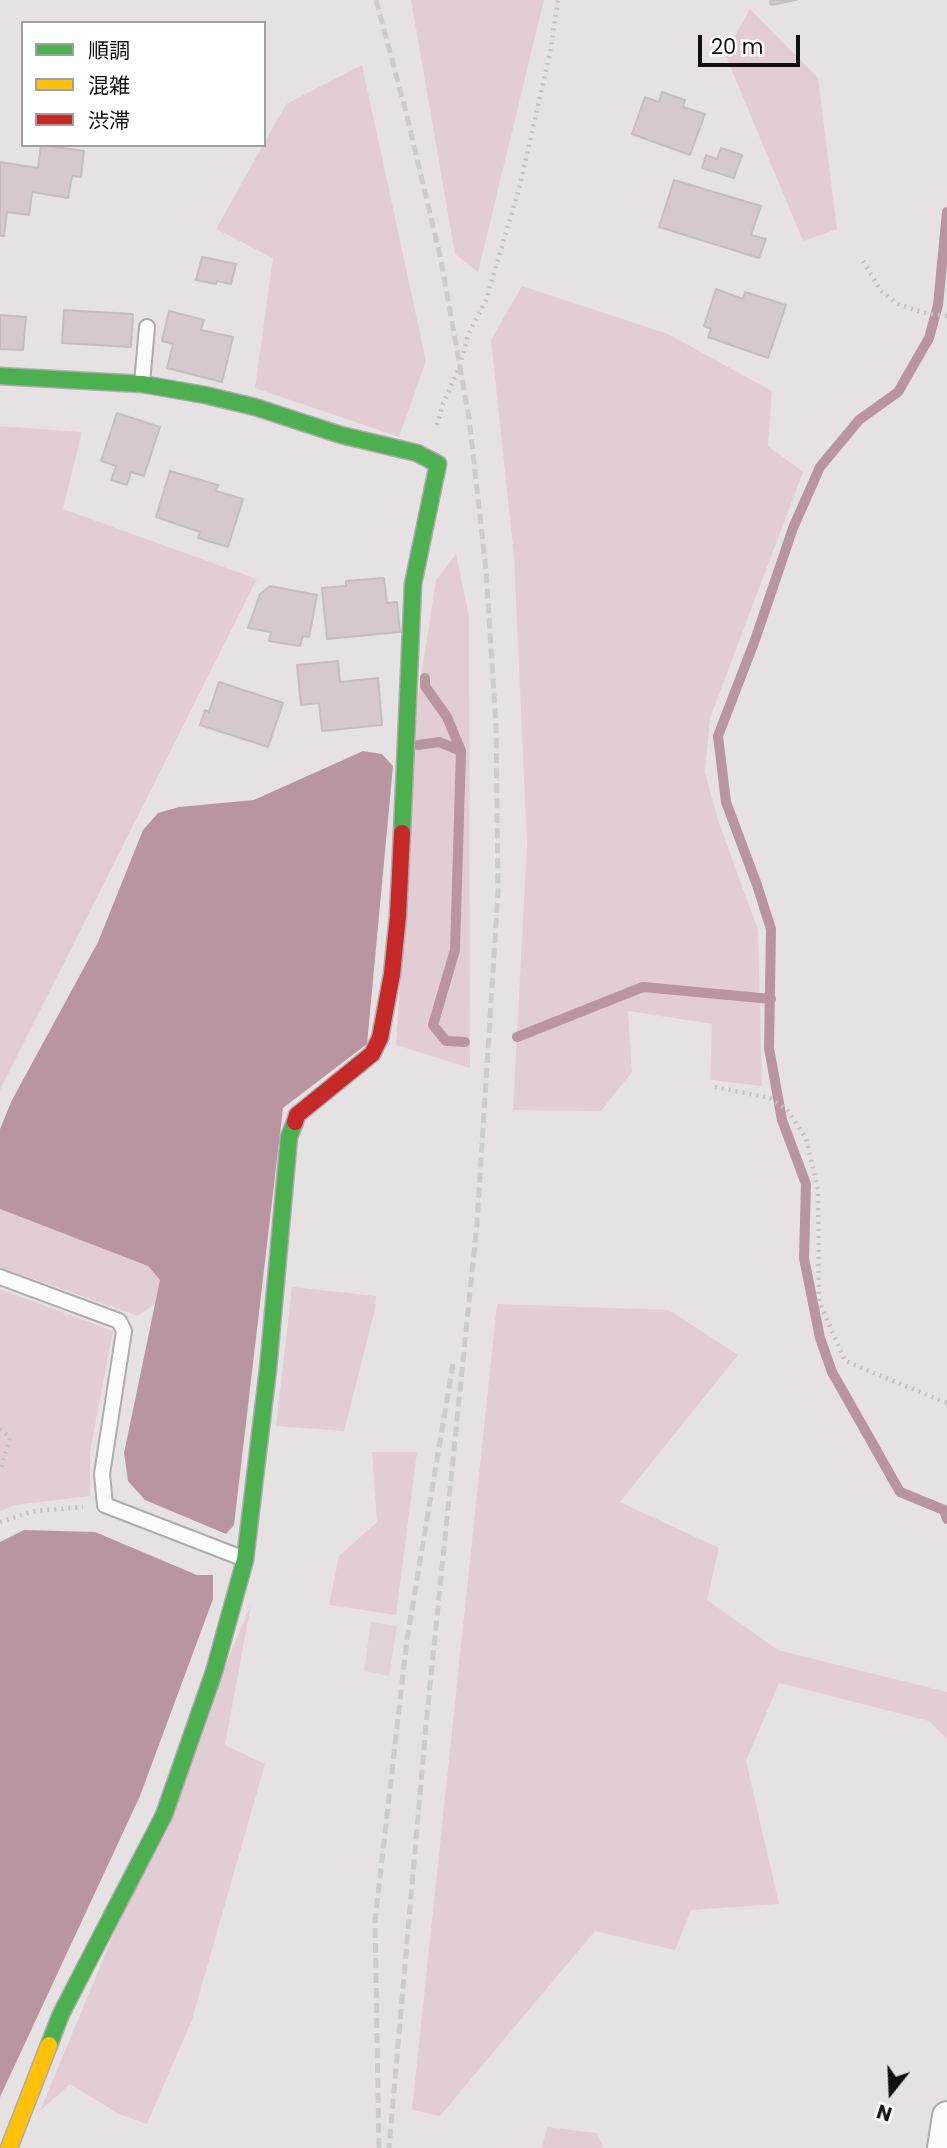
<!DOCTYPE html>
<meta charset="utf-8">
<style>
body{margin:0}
#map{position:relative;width:947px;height:2148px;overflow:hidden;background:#e6e2e3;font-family:Poppins,"Noto Sans JP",sans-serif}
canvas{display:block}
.legend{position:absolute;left:21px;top:21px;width:245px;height:126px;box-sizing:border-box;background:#fff;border:2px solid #a19fa0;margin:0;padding:9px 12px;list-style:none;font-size:21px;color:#131011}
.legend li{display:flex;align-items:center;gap:14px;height:35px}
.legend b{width:35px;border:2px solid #a19fa0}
.north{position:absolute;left:856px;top:2057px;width:70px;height:70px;-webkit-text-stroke:5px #fff;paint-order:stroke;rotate:198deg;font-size:19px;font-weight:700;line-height:28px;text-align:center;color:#131011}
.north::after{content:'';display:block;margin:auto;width:24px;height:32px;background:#131011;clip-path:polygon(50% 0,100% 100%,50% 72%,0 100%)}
.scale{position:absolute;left:698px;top:35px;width:102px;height:32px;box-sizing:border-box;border:4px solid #131011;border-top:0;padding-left:9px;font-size:21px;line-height:24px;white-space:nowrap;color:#131011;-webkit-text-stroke:5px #fff;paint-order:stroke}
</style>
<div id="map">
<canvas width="947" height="2148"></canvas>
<ul class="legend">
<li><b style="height:9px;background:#4caf50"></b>順調</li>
<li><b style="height:9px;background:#ffc107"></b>混雑</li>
<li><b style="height:9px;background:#c62828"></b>渋滞</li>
</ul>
<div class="north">N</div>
<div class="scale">20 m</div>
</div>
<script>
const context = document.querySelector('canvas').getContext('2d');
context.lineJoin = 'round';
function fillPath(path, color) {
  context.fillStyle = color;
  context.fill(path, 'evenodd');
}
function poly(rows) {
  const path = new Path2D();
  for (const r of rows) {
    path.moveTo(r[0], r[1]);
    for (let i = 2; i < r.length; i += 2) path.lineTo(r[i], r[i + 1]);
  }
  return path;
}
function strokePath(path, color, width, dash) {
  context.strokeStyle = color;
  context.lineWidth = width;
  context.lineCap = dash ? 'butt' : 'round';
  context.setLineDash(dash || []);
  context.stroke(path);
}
fillPath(poly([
 [371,1622,397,1626,389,1676,364,1671]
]), '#dfd3d7');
fillPath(poly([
 [411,0,544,0,478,272,455,254],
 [750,9,818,78,837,229,803,241,725,54],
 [362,65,426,361,399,437,255,388,273,258,216,229,286,104],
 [522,286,668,334,772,391,768,446,803,472,710,718,705,772,718,820,758,930,762,1086,710,1080,712,1024,628,1011,632,1072,601,1111,513,1110,527,844,514,556,491,340],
 [0,426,82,432,63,509,257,579,0,1090],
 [456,554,469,616,470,1068,396,1045,418,696,436,580],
 [0,1209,148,1266,160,1280,157,1302,138,1316,0,1267],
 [292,1287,376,1296,375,1310,344,1431,276,1426],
 [0,1289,113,1331,90,1452,90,1496,15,1505,0,1511],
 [497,1304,669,1310,738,1355,620,1502,719,1548,707,1600,778,1650,947,1692,947,1739,929,1721,779,1683,746,1761,779,1904,691,1910,675,1950,595,1931,440,2116,412,2110],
 [372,1452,417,1452,396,1615,329,1605,339,1556,377,1522],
 [251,1604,225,1745,265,1764,192,2020,147,2124,119,2114,70,2084,40,2111],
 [547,2127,597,2133,603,2148,542,2148]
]), '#e3cdd4');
fillPath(poly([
 [363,751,382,754,393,766,367,1044,283,1108,234,1525,226,1534,145,1500,128,1481,124,1453,160,1280,148,1266,0,1209,0,1129,12,1100,98,942,143,830,158,813,179,807,254,800],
 [24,1530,95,1532,197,1575,213,1575,213,1599,140,1796,0,2097,0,1542]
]), '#b995a1');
strokePath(poly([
 [947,212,938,305,929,338,898,392,859,420,820,467,793,528,755,640,718,736,726,802,757,885,771,929,769,1048,782,1120,806,1184,804,1258,820,1338,832,1372,900,1492,944,1510,947,1519],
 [425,678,425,686,447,717,461,751],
 [418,745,439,742,461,751,455,950,433,1025,446,1041,465,1042],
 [517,1037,643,987,771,999]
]), '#b995a1', 10);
const building = poly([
 [770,0,796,0,771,5,770,0],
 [662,92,685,100,683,107,705,114,690,155,632,134,645,97,659,102,662,92],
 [41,145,84,151,81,177,72,176,68,198,32,192,29,215,7,212,4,236,0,236,0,162,38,168,41,145],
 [721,148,742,155,734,178,702,168,706,155,717,159,721,148],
 [674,180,761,206,751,235,766,239,759,258,659,227,674,180],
 [202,257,236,264,231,284,217,281,216,284,196,280,202,257],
 [716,289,743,299,745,292,786,305,768,358,708,337,711,329,704,326,716,289],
 [64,310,133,314,131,347,62,343,64,310],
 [169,311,204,320,201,330,233,337,222,382,167,368,173,344,162,341,169,311],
 [0,315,26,317,23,350,0,349,0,315],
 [117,413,160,427,144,476,131,472,127,485,111,480,116,466,101,461,117,413],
 [170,471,218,485,216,491,243,499,228,547,198,538,200,532,156,517,170,471],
 [384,578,387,603,397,602,400,632,327,639,322,588,346,586,346,581,384,578],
 [270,586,317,595,309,637,303,636,300,646,269,641,271,632,248,628,260,594,270,586],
 [338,661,340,682,378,678,382,725,322,731,319,703,301,705,297,665,338,661],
 [219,682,283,703,268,747,200,725,205,710,209,712,219,682]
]);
fillPath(building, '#d5c9cd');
strokePath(building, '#c3bfc0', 2);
const lane = poly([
 [142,383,147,327],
 [0,1277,119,1321,124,1331,102,1474,105,1505,242,1558]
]);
const street = poly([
 [942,2148,947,2116]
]);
const fast = poly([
 [0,376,142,384,205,395,255,407,341,435,417,453,438,464,413,584,402,833],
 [49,2045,61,2014,164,1815,214,1672,245,1560,268,1369,289,1137,295,1122]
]);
const slow = poly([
 [9,2148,49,2045]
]);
const jam = poly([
 [295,1122,297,1115,372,1054,380,1038,392,974,398,916,402,833]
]);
strokePath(lane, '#aeabac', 18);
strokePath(street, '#aeabac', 32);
strokePath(fast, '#aeabac', 19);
strokePath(slow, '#aeabac', 19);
strokePath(jam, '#aeabac', 19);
strokePath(poly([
 [863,261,881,291,898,304,924,313,947,316],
 [437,425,443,404,460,366,468,335,486,300,519,189,550,53,558,0],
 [715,1087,770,1098,787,1110,806,1138,818,1190,819,1301,845,1361,947,1403],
 [0,1429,10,1437,0,1472],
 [0,1522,35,1511,83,1507]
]), '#c3c2c2', 4.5, [2, 5]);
strokePath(lane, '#fbfbfb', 14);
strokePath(street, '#fbfbfb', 28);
strokePath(fast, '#4caf50', 16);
strokePath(slow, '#ffc107', 16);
strokePath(jam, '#c62828', 16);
strokePath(poly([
 [376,0,406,112,441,260,469,418,486,570,496,726,498,891,477,1223,426,1725,389,2148],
 [379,2148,375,1921,407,1639,453,1364]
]), '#ccc', 5, [10, 5]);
</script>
